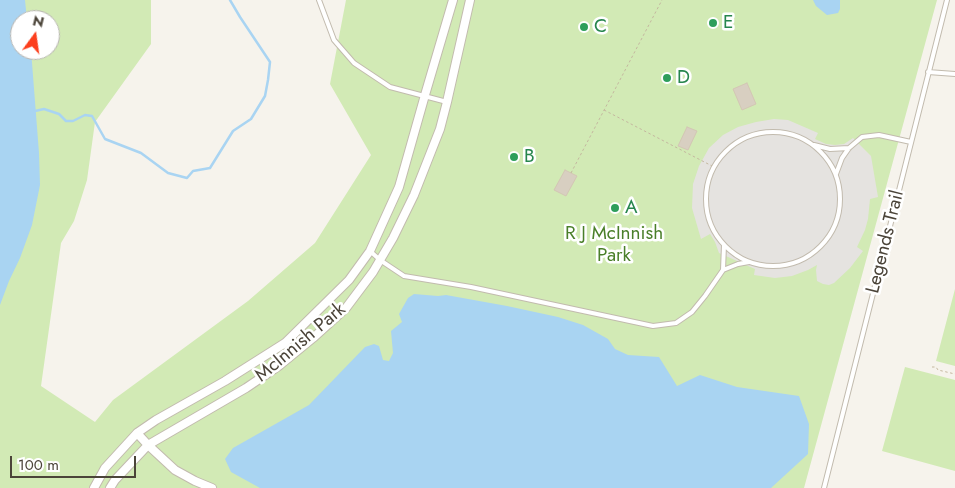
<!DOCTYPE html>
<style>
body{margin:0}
#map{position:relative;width:955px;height:488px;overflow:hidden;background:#f6f3ec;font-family:Jost,sans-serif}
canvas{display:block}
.north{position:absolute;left:10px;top:10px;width:50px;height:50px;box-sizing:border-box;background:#fff;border:1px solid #b7b4b0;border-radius:50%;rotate:14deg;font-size:14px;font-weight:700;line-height:20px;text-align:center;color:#4b4439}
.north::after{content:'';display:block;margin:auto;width:18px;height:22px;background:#fc3f1d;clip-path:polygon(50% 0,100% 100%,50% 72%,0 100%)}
.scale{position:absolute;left:10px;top:456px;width:126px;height:22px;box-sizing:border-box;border:2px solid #4b4439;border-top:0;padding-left:6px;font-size:15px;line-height:18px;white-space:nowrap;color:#4b4439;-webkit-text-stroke:4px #fff;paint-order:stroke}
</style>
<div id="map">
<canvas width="955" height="488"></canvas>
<div class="north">N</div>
<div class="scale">100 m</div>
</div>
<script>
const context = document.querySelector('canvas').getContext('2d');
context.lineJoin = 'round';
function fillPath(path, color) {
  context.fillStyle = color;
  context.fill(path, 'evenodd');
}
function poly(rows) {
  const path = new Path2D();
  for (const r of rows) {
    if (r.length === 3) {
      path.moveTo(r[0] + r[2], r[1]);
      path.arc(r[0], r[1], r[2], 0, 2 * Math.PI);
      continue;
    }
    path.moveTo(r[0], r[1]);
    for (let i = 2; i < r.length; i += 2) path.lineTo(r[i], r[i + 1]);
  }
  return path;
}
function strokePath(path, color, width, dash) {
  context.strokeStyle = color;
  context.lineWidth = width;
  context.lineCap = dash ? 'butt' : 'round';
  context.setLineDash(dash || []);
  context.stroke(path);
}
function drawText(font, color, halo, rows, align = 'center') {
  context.font = font + ' Jost,sans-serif';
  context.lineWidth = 5;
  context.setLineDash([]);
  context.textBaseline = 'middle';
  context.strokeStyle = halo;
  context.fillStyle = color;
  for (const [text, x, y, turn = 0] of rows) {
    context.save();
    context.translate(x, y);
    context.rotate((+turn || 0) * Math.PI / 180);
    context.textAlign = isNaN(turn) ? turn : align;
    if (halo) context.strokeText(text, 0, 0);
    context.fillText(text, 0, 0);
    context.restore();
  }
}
fillPath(poly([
 [0,0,151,0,151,44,95,122,87,180,74,221,61,243,41,386,95,422,113,400,248,301,315,243,371,155,330,84,346,0,937,0,804,488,0,488],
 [20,20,50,20,50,50,20,50],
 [955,289,955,366,936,361],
 [905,367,955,380,955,471,882,451]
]), '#d2eab5');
fillPath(poly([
 [774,119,788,120,818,133,815,139,826,144,835,145,844,144,853,138,871,156,878,197,870,199,868,219,865,230,857,247,863,251,850,268,834,283,829,285,823,284,817,281,816,270,817,265,808,270,792,276,775,278,754,275,755,269,719,253,715,242,710,234,701,239,692,208,693,184,699,166,709,148,723,135,738,127,756,122]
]), '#e5e3e0');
fillPath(poly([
 [0,0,25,0,27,20,20,20,20,50,31,50,39,153,40,185,32,225,20,258,9,281,0,305],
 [813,0,840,0,840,9,838,13,827,15,816,6],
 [414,294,438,296,446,295,507,306,558,317,583,325,608,339,615,349,628,355,659,357,677,386,700,375,737,387,799,396,809,424,808,454,771,488,260,488,231,472,225,459,233,448,309,405,365,347,374,344,379,346,383,360,389,361,393,353,391,331,402,322,399,314,408,298]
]), '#a9d4f2');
strokePath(poly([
 [35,111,44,109,59,114,66,121,73,121,85,115,92,116,105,139,141,153,168,173,187,178,193,171,210,168,233,131,251,119,265,96,268,80,270,62,240,17,230,0]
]), '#a9d4f2', 2.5);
const building = poly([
 [747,83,756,104,742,110,733,89,747,83],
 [687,127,697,131,688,150,678,146,687,127],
 [565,170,577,176,566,196,554,190,565,170]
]);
fillPath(building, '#d8cfc1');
strokePath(building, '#d3c7b4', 1);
const lane = poly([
 [319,0,334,40,354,63,390,87,447,102],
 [928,72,955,74],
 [773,199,67],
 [814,145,830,149,849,148],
 [836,174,842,158,849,148,862,137,879,135,911,142],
 [370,251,380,260,404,276,471,287,653,326,676,323,692,312,705,296,723,270,724,245],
 [723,270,738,264,749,262],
 [824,488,947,0]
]);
const street = poly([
 [137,433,148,445,175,470,195,481,212,488],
 [94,488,105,468,137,433,156,420,225,381,285,343,349,280,370,251,399,187,425,95,453,0],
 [110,488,115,480,148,445,246,388,280,365,313,338,346,308,373,272,393,238,414,195,440,129,447,102,470,0]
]);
strokePath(lane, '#c2bbae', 6);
strokePath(street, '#c2bbae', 10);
strokePath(poly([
 [604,110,714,167],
 [571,173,662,0],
 [932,367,936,367,938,370,955,374]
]), '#c4b79f', 1, [2.5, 2.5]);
strokePath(lane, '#fff', 4);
strokePath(street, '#fff', 8);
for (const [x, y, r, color] of [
 [713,23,5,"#2e9e5b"],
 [584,27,5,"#2e9e5b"],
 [667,78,5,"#2e9e5b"],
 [514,157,5,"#2e9e5b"],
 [615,208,5,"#2e9e5b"]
]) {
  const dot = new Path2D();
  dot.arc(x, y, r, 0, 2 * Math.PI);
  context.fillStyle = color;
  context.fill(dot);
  strokePath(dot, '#fff', 2);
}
drawText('19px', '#27864d', '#fff', [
 ["E",723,23],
 ["C",594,27],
 ["D",677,78],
 ["B",524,157],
 ["A",625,208]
], 'left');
drawText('19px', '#4a7f2a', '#fff', [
 ["R J McInnish",614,234],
 ["Park",614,256]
]);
drawText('19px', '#4b4439', '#fff', [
 ["Legends Trail",886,242,-76],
 ["McInnish Park",301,343,-40]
]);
</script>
